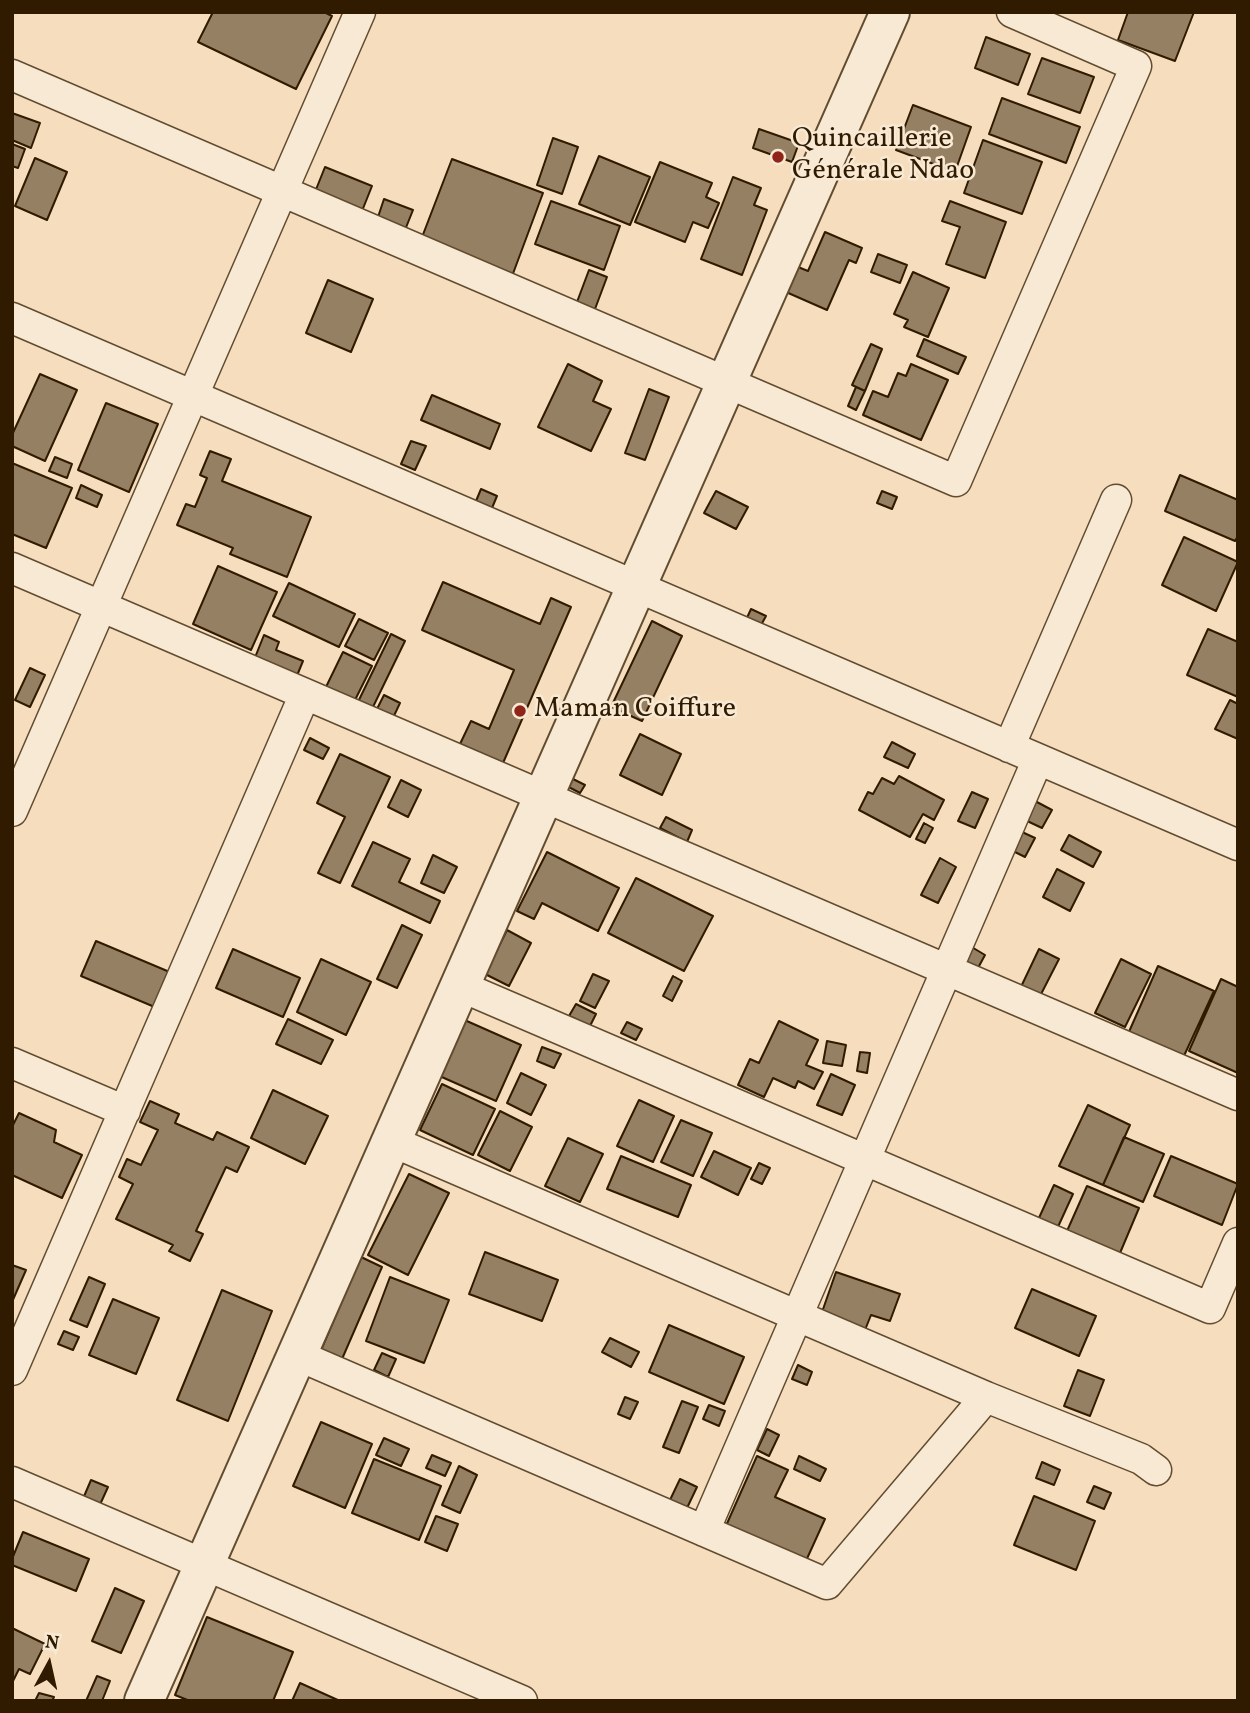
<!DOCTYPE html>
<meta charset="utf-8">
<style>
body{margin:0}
#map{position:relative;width:1250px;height:1713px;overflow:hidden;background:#f5ddbd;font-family:Vollkorn,serif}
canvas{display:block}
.frame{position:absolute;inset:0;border:14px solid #301b01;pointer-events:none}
.north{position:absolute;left:14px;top:1629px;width:70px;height:70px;-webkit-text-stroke:5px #f8e9d4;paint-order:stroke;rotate:8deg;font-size:19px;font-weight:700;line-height:28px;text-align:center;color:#301b01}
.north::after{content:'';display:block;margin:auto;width:24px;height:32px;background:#301b01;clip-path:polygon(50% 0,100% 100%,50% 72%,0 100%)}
</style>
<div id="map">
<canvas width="1250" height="1713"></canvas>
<div class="frame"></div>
<div class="north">N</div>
</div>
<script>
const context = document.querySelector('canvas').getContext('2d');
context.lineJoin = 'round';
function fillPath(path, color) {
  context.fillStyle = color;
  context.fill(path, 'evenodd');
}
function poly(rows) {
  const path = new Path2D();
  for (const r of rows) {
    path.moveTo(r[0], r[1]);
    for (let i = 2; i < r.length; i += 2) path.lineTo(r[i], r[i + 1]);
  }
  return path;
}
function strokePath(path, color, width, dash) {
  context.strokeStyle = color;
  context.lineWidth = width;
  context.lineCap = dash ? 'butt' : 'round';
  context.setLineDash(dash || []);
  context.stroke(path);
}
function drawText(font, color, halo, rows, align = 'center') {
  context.font = font + ' Vollkorn,serif';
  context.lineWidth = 5;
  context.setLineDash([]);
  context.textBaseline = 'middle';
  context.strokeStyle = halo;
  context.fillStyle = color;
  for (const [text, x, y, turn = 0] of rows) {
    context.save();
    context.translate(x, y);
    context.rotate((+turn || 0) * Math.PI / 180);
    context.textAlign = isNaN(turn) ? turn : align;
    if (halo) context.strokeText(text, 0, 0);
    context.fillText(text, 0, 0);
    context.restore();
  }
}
const building = poly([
 [213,12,324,12,332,16,296,89,198,42,213,12],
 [1128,12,1194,12,1175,61,1118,40,1128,12],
 [986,37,1030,54,1018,85,975,68,986,37],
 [1042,58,1094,77,1080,113,1028,94,1042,58],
 [1002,98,1080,127,1066,163,989,134,1002,98],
 [913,105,971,127,955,172,896,150,913,105],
 [12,113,40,123,31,148,12,140,12,113],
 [759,129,799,143,792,162,753,148,759,129],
 [553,138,578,147,562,194,537,185,553,138],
 [983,140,1042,162,1022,214,964,193,983,140],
 [12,144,25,149,18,168,12,166,12,144],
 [599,156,650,177,630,225,579,204,599,156],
 [35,158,67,172,47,220,15,206,35,158],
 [452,159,543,193,511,279,419,245,452,159],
 [660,162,712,183,706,197,719,203,708,228,693,222,685,242,635,222,660,162],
 [325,167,372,186,362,211,315,192,325,167],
 [733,177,761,188,754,205,767,210,742,275,701,259,733,177],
 [384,199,413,210,405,230,377,220,384,199],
 [551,201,620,226,604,270,535,244,551,201],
 [950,201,1006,222,985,278,946,264,960,227,942,221,950,201],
 [825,232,862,248,856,263,849,260,827,310,786,292,798,267,808,271,825,232],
 [878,254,907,265,900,283,871,272,878,254],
 [589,270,607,277,592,317,574,310,589,270],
 [913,272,949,288,928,337,904,327,908,320,894,314,913,272],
 [328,280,373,299,351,352,306,333,328,280],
 [924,339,966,357,958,374,917,356,924,339],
 [871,344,882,349,865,391,852,385,871,344],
 [568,364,602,381,593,401,611,409,591,451,538,427,568,364],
 [911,364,948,380,921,440,863,415,873,391,888,397,898,373,906,376,911,364],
 [40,374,77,390,45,461,12,446,12,435,40,374],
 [856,387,865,391,856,410,848,406,856,387],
 [649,389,669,397,645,460,625,453,649,389],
 [432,395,500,424,490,449,421,420,432,395],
 [106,403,158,424,129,492,78,470,106,403],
 [411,441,426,446,415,470,401,464,411,441],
 [210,451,231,459,222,481,311,517,287,577,230,554,233,548,177,525,186,504,195,507,207,478,200,475,210,451],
 [55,457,72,464,67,478,49,471,55,457],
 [12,463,72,488,46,548,12,534,12,463],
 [1180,475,1238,500,1238,536,1235,541,1165,511,1180,475],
 [81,485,102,495,97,507,76,498,81,485],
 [481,489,497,496,492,508,476,501,481,489],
 [716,491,748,507,736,529,704,513,716,491],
 [882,491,897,497,892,509,877,503,882,491],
 [1184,537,1238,562,1216,611,1162,585,1184,537],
 [218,566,277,592,251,650,193,624,218,566],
 [443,582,540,624,551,598,571,607,503,763,460,744,471,721,489,729,514,670,422,630,443,582],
 [289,583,355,614,339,647,273,616,289,583],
 [751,609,766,616,760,627,746,620,751,609],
 [359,619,388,633,374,660,345,646,359,619],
 [652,621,682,636,642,721,611,707,652,621],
 [1208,629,1238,642,1238,697,1187,675,1208,629],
 [391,634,405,641,371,711,357,704,391,634],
 [264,635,279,642,276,650,303,661,296,678,254,660,264,635],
 [343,652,372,666,354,702,325,689,343,652],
 [30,668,45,675,30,707,15,700,30,668],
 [384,695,400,703,392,720,375,713,384,695],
 [1230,700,1238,704,1238,739,1215,729,1230,700],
 [640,734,681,754,662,795,620,775,640,734],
 [310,738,329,748,323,759,304,750,310,738],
 [892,742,915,754,908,768,884,757,892,742],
 [340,754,390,777,340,883,318,873,345,817,317,803,340,754],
 [899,776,944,800,934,820,923,814,910,837,859,810,868,792,873,794,882,778,894,784,899,776],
 [569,777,585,785,580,793,565,785,569,777],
 [401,780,421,790,408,817,388,807,401,780],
 [972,792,988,799,975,828,958,821,972,792],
 [1035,801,1052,810,1042,828,1025,820,1035,801],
 [666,817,692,830,687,842,660,828,666,817],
 [924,823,933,828,925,843,916,839,924,823],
 [1022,832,1035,838,1025,857,1013,851,1022,832],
 [1069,835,1101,852,1093,867,1061,850,1069,835],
 [373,842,410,859,399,882,440,901,430,923,352,886,373,842],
 [547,852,619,888,598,931,542,903,534,919,517,911,547,852],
 [433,855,457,867,444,893,421,883,433,855],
 [940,858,956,867,938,903,921,895,940,858],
 [1057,869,1084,883,1070,911,1043,897,1057,869],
 [636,878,713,916,684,971,608,933,636,878],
 [402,925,422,935,397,988,377,979,402,925],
 [507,930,531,943,509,986,485,974,507,930],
 [96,941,172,973,157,1008,81,976,96,941],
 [970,946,985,955,978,968,962,960,970,946],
 [233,949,300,978,283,1017,216,988,233,949],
 [1039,949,1059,959,1038,1000,1019,991,1039,949],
 [321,959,371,982,346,1035,297,1012,321,959],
 [1121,959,1151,974,1125,1027,1095,1013,1121,959],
 [1158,966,1214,991,1183,1058,1128,1034,1158,966],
 [593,974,609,981,595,1008,580,1001,593,974],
 [673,976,682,981,672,1001,663,996,673,976],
 [1221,979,1238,987,1238,1073,1189,1051,1221,979],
 [576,1004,596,1014,590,1026,569,1016,576,1004],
 [460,1018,521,1045,496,1101,435,1074,460,1018],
 [288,1019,333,1040,321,1064,276,1044,288,1019],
 [779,1021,818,1040,806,1065,823,1072,814,1089,798,1081,795,1088,773,1078,764,1097,738,1085,750,1059,759,1063,779,1021],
 [627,1022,642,1029,636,1040,621,1033,627,1022],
 [827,1041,846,1045,842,1066,823,1063,827,1041],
 [542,1047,561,1054,554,1068,537,1061,542,1047],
 [860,1052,870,1053,867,1073,857,1071,860,1052],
 [521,1073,546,1085,531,1115,507,1103,521,1073],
 [831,1074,855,1085,842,1115,817,1105,831,1074],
 [442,1084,495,1109,473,1155,420,1130,442,1084],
 [273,1090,328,1116,305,1164,251,1138,273,1090],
 [639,1100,674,1116,653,1162,617,1146,639,1100],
 [150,1101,179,1114,175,1123,213,1140,217,1132,249,1147,237,1172,226,1167,196,1231,203,1234,190,1261,169,1251,173,1245,116,1219,133,1184,119,1177,127,1159,141,1165,158,1130,140,1122,150,1101],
 [1088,1105,1130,1125,1103,1185,1059,1166,1088,1105],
 [500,1111,532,1127,510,1171,478,1155,500,1111],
 [19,1113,56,1130,54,1142,82,1155,62,1198,12,1175,12,1127,19,1113],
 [681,1120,712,1133,693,1176,661,1162,681,1120],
 [1124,1137,1164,1154,1143,1202,1103,1185,1124,1137],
 [568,1138,603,1154,580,1202,545,1186,568,1138],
 [714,1151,751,1168,738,1195,701,1177,714,1151],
 [621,1156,691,1185,678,1217,607,1189,621,1156],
 [1171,1156,1238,1184,1222,1225,1154,1196,1171,1156],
 [759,1163,770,1168,762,1184,751,1179,759,1163],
 [409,1174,449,1193,408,1275,368,1255,409,1174],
 [1054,1185,1073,1194,1057,1229,1038,1220,1054,1185],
 [1087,1186,1139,1208,1120,1253,1067,1231,1087,1186],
 [485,1252,558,1280,542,1321,469,1294,485,1252],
 [361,1257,382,1267,342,1359,321,1350,361,1257],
 [12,1265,26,1270,12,1302,12,1265],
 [836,1272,900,1294,890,1321,871,1315,865,1330,821,1315,836,1272],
 [89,1277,105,1284,87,1327,70,1320,89,1277],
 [390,1277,449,1300,424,1363,366,1341,390,1277],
 [1032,1289,1096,1316,1079,1356,1015,1328,1032,1289],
 [222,1290,272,1311,228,1421,177,1400,222,1290],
 [113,1299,159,1318,136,1374,89,1355,113,1299],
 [669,1325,744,1357,724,1404,649,1372,669,1325],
 [64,1331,79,1337,73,1350,58,1344,64,1331],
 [610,1338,639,1352,631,1367,602,1352,610,1338],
 [382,1353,396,1359,388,1377,374,1370,382,1353],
 [798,1365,812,1372,807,1385,792,1379,798,1365],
 [1078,1370,1104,1380,1090,1416,1064,1406,1078,1370],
 [625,1397,638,1402,630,1419,618,1414,625,1397],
 [682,1401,698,1407,679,1453,663,1447,682,1401],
 [709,1405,725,1411,719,1426,703,1419,709,1405],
 [321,1422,372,1444,345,1508,293,1486,321,1422],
 [767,1429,779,1435,769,1456,757,1450,767,1429],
 [384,1438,409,1449,401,1466,376,1455,384,1438],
 [432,1455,451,1463,445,1476,426,1468,432,1455],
 [757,1456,788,1470,775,1497,825,1519,805,1563,725,1528,757,1456],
 [799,1456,826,1469,820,1481,794,1469,799,1456],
 [374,1459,441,1486,419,1540,352,1513,374,1459],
 [1042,1462,1060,1470,1054,1485,1036,1478,1042,1462],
 [459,1466,477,1475,460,1513,442,1505,459,1466],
 [680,1479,697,1487,687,1508,670,1500,680,1479],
 [91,1480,108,1487,98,1509,82,1501,91,1480],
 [1094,1486,1111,1493,1104,1509,1087,1502,1094,1486],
 [1034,1496,1095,1521,1076,1570,1014,1545,1034,1496],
 [436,1516,458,1524,447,1551,425,1542,436,1516],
 [23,1532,89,1559,76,1591,12,1565,12,1559,23,1532],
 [115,1588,144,1601,121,1653,92,1641,115,1588],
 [207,1617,293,1652,273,1701,190,1701,175,1695,207,1617],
 [12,1628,45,1644,30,1674,19,1669,12,1683,12,1628],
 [97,1676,110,1681,102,1701,86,1701,97,1676],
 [300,1683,340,1701,292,1701,300,1683],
 [39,1693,54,1697,52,1701,35,1701,39,1693]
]);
fillPath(building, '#968063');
strokePath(building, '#301b01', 2);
const minor = poly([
 [12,75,956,481,1136,66,1012,12],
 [12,318,1238,845],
 [12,568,1238,1095],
 [1009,747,1116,500],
 [12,811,360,12],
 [460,986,1210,1308,1238,1243],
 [12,1063,125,1111],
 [391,1141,986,1397,1141,1459,1156,1470],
 [297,1355,827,1584,986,1397],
 [12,1370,305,694],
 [12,1482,522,1701],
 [704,1531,1038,759]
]);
const tertiary = poly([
 [144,1701,890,12]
]);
strokePath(minor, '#614c30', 33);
strokePath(tertiary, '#614c30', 42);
strokePath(minor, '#f8e9d4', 30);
strokePath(tertiary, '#f8e9d4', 38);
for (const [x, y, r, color] of [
 [778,157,7,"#8f2418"],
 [520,711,7,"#8f2418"]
]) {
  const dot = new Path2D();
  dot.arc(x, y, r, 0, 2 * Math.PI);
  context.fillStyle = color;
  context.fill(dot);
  strokePath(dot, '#f8e9d4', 2.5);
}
drawText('28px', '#301b01', '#f8e9d4', [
 ["Quincaillerie",792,141],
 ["Générale Ndao",792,173],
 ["Maman Coiffure",534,711]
], 'left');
</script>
